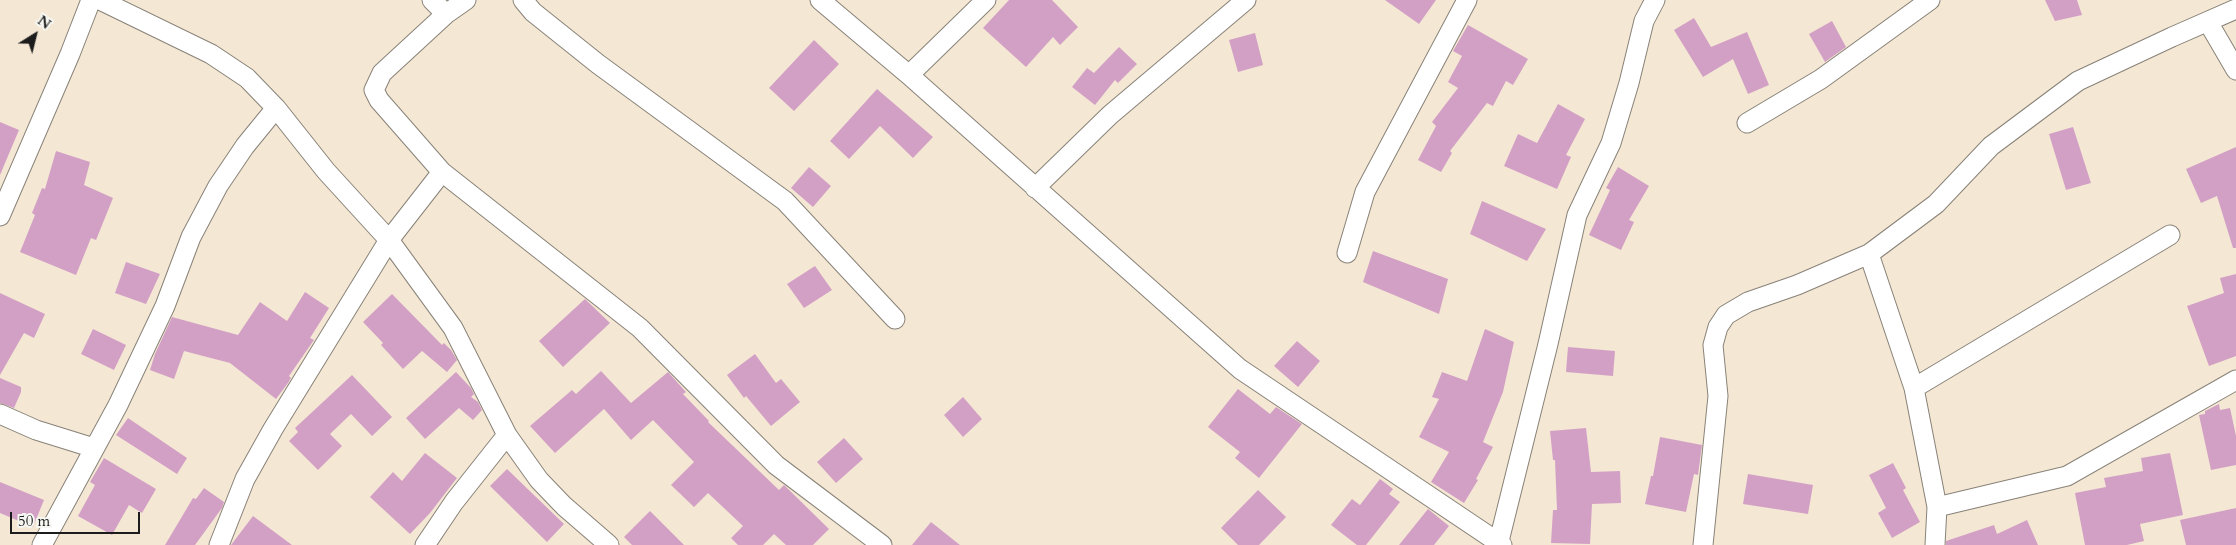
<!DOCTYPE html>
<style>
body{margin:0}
#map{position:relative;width:2236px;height:545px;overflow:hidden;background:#f4e7d4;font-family:Cardo,serif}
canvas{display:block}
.north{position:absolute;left:10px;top:10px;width:50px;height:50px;-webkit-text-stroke:4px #f6f6f2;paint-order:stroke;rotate:36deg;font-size:14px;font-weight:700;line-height:20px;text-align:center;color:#1c1c1c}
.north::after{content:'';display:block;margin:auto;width:18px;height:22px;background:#1c1c1c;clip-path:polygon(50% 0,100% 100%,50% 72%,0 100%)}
.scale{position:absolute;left:10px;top:512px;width:130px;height:22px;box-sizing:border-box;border:2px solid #1c1c1c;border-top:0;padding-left:6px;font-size:15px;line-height:18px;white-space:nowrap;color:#1c1c1c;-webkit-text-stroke:4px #f6f6f2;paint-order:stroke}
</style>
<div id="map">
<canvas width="2236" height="545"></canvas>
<div class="north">N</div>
<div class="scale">50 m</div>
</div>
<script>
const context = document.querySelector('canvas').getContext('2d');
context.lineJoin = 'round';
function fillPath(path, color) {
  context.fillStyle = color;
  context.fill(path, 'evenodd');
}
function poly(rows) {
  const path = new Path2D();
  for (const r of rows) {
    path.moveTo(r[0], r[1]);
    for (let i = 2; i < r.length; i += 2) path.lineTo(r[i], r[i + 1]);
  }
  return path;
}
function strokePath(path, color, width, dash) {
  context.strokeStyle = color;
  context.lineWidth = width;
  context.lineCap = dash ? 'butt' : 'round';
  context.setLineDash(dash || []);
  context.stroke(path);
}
fillPath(poly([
 [1009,0,1052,0,1078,27,1060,45,1053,37,1026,67,983,28],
 [1385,0,1436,0,1419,24],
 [2045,0,2077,0,2082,15,2055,21],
 [1694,18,1711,47,1747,32,1769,85,1748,94,1733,59,1703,77,1674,30],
 [1832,21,1846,47,1825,62,1809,34],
 [1468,25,1528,59,1513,85,1506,81,1493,106,1487,103,1450,151,1452,153,1441,172,1418,160,1436,126,1432,122,1458,88,1448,82,1462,56,1453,51],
 [1255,33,1263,65,1238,72,1229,40],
 [814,40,839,64,794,111,769,88],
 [1119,47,1137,64,1118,83,1115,80,1095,105,1072,87,1087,68,1094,73],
 [877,89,933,137,913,158,880,126,849,159,830,141],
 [1558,104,1585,119,1566,155,1571,157,1557,189,1504,166,1518,134,1537,143],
 [0,122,19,130,0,175],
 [2073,127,2091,183,2066,190,2049,134],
 [2236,147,2236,248,2233,248,2217,196,2201,203,2186,169],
 [56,151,90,162,84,185,113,198,96,240,91,238,76,275,20,252,35,215,32,213,42,188,45,189],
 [809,167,831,186,813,207,791,188],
 [1618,167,1649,186,1629,220,1634,222,1621,250,1589,235,1610,190,1606,188],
 [1482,201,1546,229,1527,261,1470,234],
 [1373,251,1448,279,1439,314,1363,282],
 [126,262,160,274,146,304,115,293],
 [815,266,832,290,804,308,787,284],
 [2236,274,2236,356,2209,366,2187,306,2224,293,2220,278],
 [305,292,329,308,310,338,314,340,289,376,291,378,288,383,276,399,230,363,184,351,174,379,150,370,155,354,172,317,238,335,260,302,287,321],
 [0,293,45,314,34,338,24,333,0,375],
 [392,294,442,345,444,343,451,350,457,360,447,372,422,351,403,369,381,345,383,343,363,322],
 [585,299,610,323,563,367,539,341],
 [93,329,126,345,114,370,81,354],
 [1485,329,1514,342,1503,392,1483,442,1493,447,1476,479,1478,480,1464,503,1431,482,1449,452,1419,437,1439,399,1432,397,1442,372,1467,381],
 [1297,341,1320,361,1298,387,1274,366],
 [1568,347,1615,351,1613,376,1566,372],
 [755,354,776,383,781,379,800,402,771,426,746,396,744,398,727,375],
 [601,371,631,403,668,372,686,392,683,394,709,421,708,422,779,490,784,485,829,529,813,545,786,545,774,534,763,545,738,545,731,538,743,526,708,493,694,507,671,485,694,462,653,420,631,440,604,409,555,453,530,426,572,390,576,394],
 [456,372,471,388,474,394,471,397,478,402,482,410,473,420,459,408,425,439,406,418],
 [352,375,392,417,372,436,351,414,330,434,342,446,318,470,289,441,298,432,295,428],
 [0,378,21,387,21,392,14,408,0,403],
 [1238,389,1270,414,1276,407,1302,424,1259,478,1235,458,1240,452,1208,427],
 [963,397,982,419,963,437,944,415],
 [2219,404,2220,410,2230,408,2236,436,2236,465,2211,470,2199,415,2205,414,2205,411],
 [128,418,187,458,177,474,116,435],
 [1586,428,1591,472,1620,471,1621,503,1592,504,1590,544,1551,543,1553,510,1557,510,1555,460,1553,460,1550,431],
 [1660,437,1702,445,1698,475,1694,474,1686,512,1645,504,1651,476,1653,476],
 [844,438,863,459,836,483,817,462],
 [425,453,457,478,430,513,410,534,370,497,393,472,402,481],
 [2170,453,2183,515,2140,524,2144,541,2127,545,2085,545,2075,493,2106,487,2104,478,2143,471,2141,458],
 [104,458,156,489,142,513,129,505,112,535,78,516,95,485,90,482],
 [1893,463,1906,488,1903,490,1920,522,1892,538,1878,513,1886,508,1869,475],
 [507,469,564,524,547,542,490,486],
 [1748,474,1813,485,1808,514,1743,504],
 [1380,479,1393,489,1389,494,1400,502,1366,545,1357,545,1331,525,1352,499,1360,505],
 [0,482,44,500,33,527,0,513],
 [204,488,224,502,222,508,195,545,165,545,193,498,196,499],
 [1258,490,1286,517,1259,545,1238,545,1221,528],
 [2236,508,2236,545,2186,545,2180,520],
 [1428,509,1449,526,1434,545,1399,545],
 [650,511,684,545,632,545,624,537],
 [253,516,292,545,231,545],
 [2027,520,2038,545,1946,545,1946,541,1994,525,1997,534],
 [931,522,960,545,912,545]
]), '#d3a0c5');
const street = poly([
 [100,0,211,54,247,78,276,108,326,171,389,240,453,328,507,435,539,480,564,506,609,545],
 [432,0,446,14],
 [466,0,446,14,382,73,374,90,379,100,442,172,640,328,776,465,882,545],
 [523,0,533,12,598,64,785,201,895,319],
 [820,0,909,75,1240,369,1502,545],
 [2208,22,2236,70],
 [909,75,986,0],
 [1747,123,1821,79,1930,0],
 [1035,188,1110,115,1246,0],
 [0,216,70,54,91,0],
 [1347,253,1365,192,1467,0],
 [1869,254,1936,204,1991,146,2078,81,2172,37,2236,9],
 [1914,388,2170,235],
 [0,414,36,430,94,448],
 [1937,507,2067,476,2236,380],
 [42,545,118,405,165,306,191,237,218,186,245,146,276,108],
 [219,545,245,479,273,429,389,240,442,172],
 [425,545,454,502,507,435],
 [1498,545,1548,344,1577,215,1611,143,1629,83,1644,21,1655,0],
 [1703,545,1718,396,1713,345,1718,327,1726,315,1748,302,1797,285,1869,254,1914,388,1937,507,1935,545]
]);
strokePath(street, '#888278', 21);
strokePath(street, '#fff', 19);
</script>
